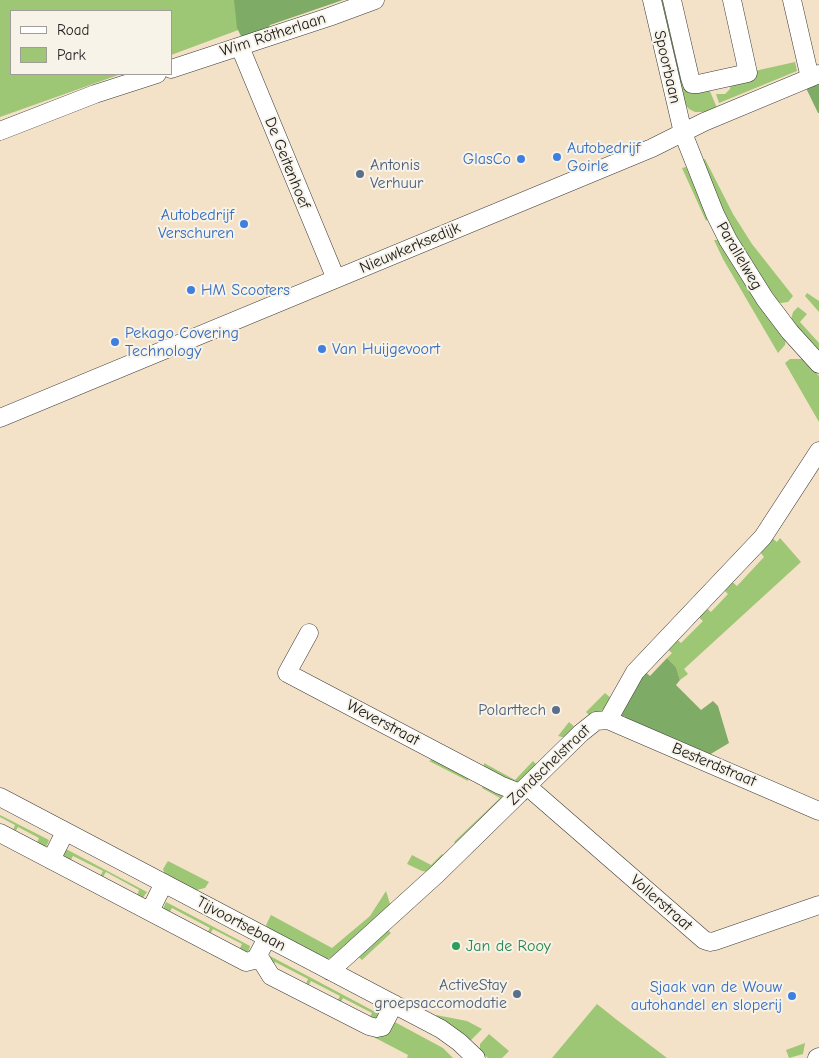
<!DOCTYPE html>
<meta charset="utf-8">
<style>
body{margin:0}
#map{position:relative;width:819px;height:1058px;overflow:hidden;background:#f4e2c8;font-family:"Comic Neue",sans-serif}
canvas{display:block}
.legend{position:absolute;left:10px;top:10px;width:162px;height:65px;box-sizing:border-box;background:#f7f3e8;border:1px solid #9f9d96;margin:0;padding:6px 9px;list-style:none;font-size:15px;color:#1c1c1c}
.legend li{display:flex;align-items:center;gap:10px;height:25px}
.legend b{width:25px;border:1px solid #9f9d96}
</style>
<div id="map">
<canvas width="819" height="1058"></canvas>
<ul class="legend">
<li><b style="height:6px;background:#fff"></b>Road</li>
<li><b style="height:14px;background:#9dc774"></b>Park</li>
</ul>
</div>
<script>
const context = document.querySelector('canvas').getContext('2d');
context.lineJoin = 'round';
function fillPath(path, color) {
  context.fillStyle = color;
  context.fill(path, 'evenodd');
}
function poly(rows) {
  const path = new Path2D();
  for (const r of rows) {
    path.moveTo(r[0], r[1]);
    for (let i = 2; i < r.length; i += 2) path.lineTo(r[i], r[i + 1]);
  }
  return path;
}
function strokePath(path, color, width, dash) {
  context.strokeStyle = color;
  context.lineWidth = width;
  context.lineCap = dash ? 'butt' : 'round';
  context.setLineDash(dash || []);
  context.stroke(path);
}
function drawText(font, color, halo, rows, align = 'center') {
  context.font = font + ' "Comic Neue",sans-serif';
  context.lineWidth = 4;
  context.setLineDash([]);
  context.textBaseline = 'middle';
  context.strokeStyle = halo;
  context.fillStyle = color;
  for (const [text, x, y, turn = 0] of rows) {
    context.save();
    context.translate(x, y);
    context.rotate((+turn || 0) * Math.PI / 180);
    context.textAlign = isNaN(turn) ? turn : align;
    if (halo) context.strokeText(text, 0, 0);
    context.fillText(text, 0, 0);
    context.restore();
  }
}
fillPath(poly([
 [0,0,330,0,241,29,171,55,171,11,11,11,11,74,121,74,0,117],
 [659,0,669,0,689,88,709,89,717,108,707,112,695,112,689,109,684,103],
 [795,62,797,71,719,103,716,94,725,94,730,89,731,84,750,72],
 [705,159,733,214,752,244,793,296,788,302,781,303,776,301,732,230,713,190,701,160],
 [686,167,708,218,706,221,682,168],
 [714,240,719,240,746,285,786,339,785,345,778,353,723,259],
 [807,293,819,301,819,312,805,296],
 [798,307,807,314,800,322,819,343,819,352,791,320,793,312],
 [790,359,803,359,819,376,819,422,785,363],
 [771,537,777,542,780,538,801,562,684,669,688,674,680,680,676,667,667,658,672,653,666,648,675,638,681,643,703,621,696,615,704,606,711,612,728,594,722,588,730,580,737,586,764,557,760,552],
 [605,693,613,700,605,710,595,712,589,715,586,712],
 [569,722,577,729,566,738,558,736],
 [436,758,469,775,468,781,429,761],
 [533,761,538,766,521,782,516,783,484,769,484,763,515,780],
 [484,784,502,792,502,803,458,846,454,842,500,798,482,788],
 [0,815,49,840,47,845,45,847,36,845,39,838,18,827,14,834,12,833,15,825,0,817],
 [66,849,147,892,144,896,142,899,136,898,139,890,106,872,101,880,99,878,103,871,73,856,69,863,63,857],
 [442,854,446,858,428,872,422,871,407,864,412,855,431,865],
 [168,861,209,882,205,888,192,891,166,878,163,869],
 [386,891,391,907,334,957,327,959,269,932,266,925,271,915,332,948,370,916],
 [166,902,250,946,249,950,247,952,238,952,242,944,213,929,209,936,206,935,210,928,172,908,168,915,163,909],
 [388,930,391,933,362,960,355,954],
 [270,956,383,1016,381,1020,368,1020,372,1013,343,998,339,1005,336,1004,340,996,311,981,307,988,305,987,308,979,275,962,271,969,267,961],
 [597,1004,617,1020,667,1058,552,1058],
 [436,1015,467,1021,482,1029,470,1041,437,1019],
 [391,1020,443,1048,453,1058,407,1058,408,1055,362,1031],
 [489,1034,509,1051,502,1058,488,1058,480,1051,480,1044],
 [805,1043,803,1054,789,1058,786,1050]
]), '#9dc774');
fillPath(poly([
 [234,0,343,0,270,25,267,30,242,38,237,28],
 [819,83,819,113,818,113,806,88],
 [667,658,676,667,680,680,676,685,701,710,713,701,718,706,729,743,709,755,624,722,626,717,622,716,622,710,643,670,650,676]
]), '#7eac66');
const minor = poly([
 [652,0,683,133,715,214,728,240,765,299,790,332,819,364],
 [672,0,690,78,692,84,698,84,748,73,732,0],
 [792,0,810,78],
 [240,47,336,279],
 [171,69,329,17,375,0],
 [0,131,95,94,157,74],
 [0,418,652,148,704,122,819,74],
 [309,633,287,673,500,785,520,793],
 [608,720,819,811],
 [527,786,704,940,710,942,715,941,819,905],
 [0,797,441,1029,459,1042,476,1058],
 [0,833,246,962,254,960,258,955,267,938],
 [51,860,65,832],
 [150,911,164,883],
 [258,955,271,976,369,1026,377,1028,382,1027,394,1004],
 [330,971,437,874,581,733,596,721,608,720,635,672,763,537,819,451],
 [817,1058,819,1057]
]);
strokePath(minor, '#3c3a36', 19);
strokePath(minor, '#fff', 18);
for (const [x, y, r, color] of [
 [557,157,5,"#3f7fe0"],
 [521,159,5,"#3f7fe0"],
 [360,174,5,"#5c6f8a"],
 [244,224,5,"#3f7fe0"],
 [191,290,5,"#3f7fe0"],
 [115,342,5,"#3f7fe0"],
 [322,349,5,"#3f7fe0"],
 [556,710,5,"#5c6f8a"],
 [456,946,5,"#2e9e5b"],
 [517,994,5,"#5c6f8a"],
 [792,996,5,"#3f7fe0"]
]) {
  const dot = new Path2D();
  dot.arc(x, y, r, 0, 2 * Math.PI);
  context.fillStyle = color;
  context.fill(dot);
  strokePath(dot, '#f7f3e8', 2);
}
drawText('16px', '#1c1c1c', '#f7f3e8', [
 ["Wim Rötherlaan",273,35,-18],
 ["Spoorbaan",667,67,77],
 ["De Geitenhoef",287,163,68],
 ["Nieuwkerksedijk",410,248,-23],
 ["Parallelweg",739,256,60],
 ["Weverstraat",383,723,28],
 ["Zandschelstraat",549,765,-44],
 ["Besterdstraat",714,765,23],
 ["Vollerstraat",661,903,41],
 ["Tijvoortsebaan",241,924,28]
]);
drawText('16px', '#366cbe', '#f7f3e8', [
 ["Autobedrijf",567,148],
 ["Goirle",567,166],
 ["GlasCo",511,159,"right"],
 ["Autobedrijf",234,215,"right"],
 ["Verschuren",234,233,"right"],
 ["HM Scooters",201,290],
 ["Pekago Covering",125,333],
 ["Technology",125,351],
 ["Van Huijgevoort",332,349],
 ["Sjaak van de Wouw",782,987,"right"],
 ["autohandel en sloperij",782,1005,"right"]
], 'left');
drawText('16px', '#4e5e75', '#f7f3e8', [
 ["Antonis",370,165,"left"],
 ["Verhuur",370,183,"left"],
 ["Polarttech",546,710],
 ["ActiveStay",507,985],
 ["groepsaccomodatie",507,1003]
], 'right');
drawText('16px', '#27864d', '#f7f3e8', [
 ["Jan de Rooy",466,946]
], 'left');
</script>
